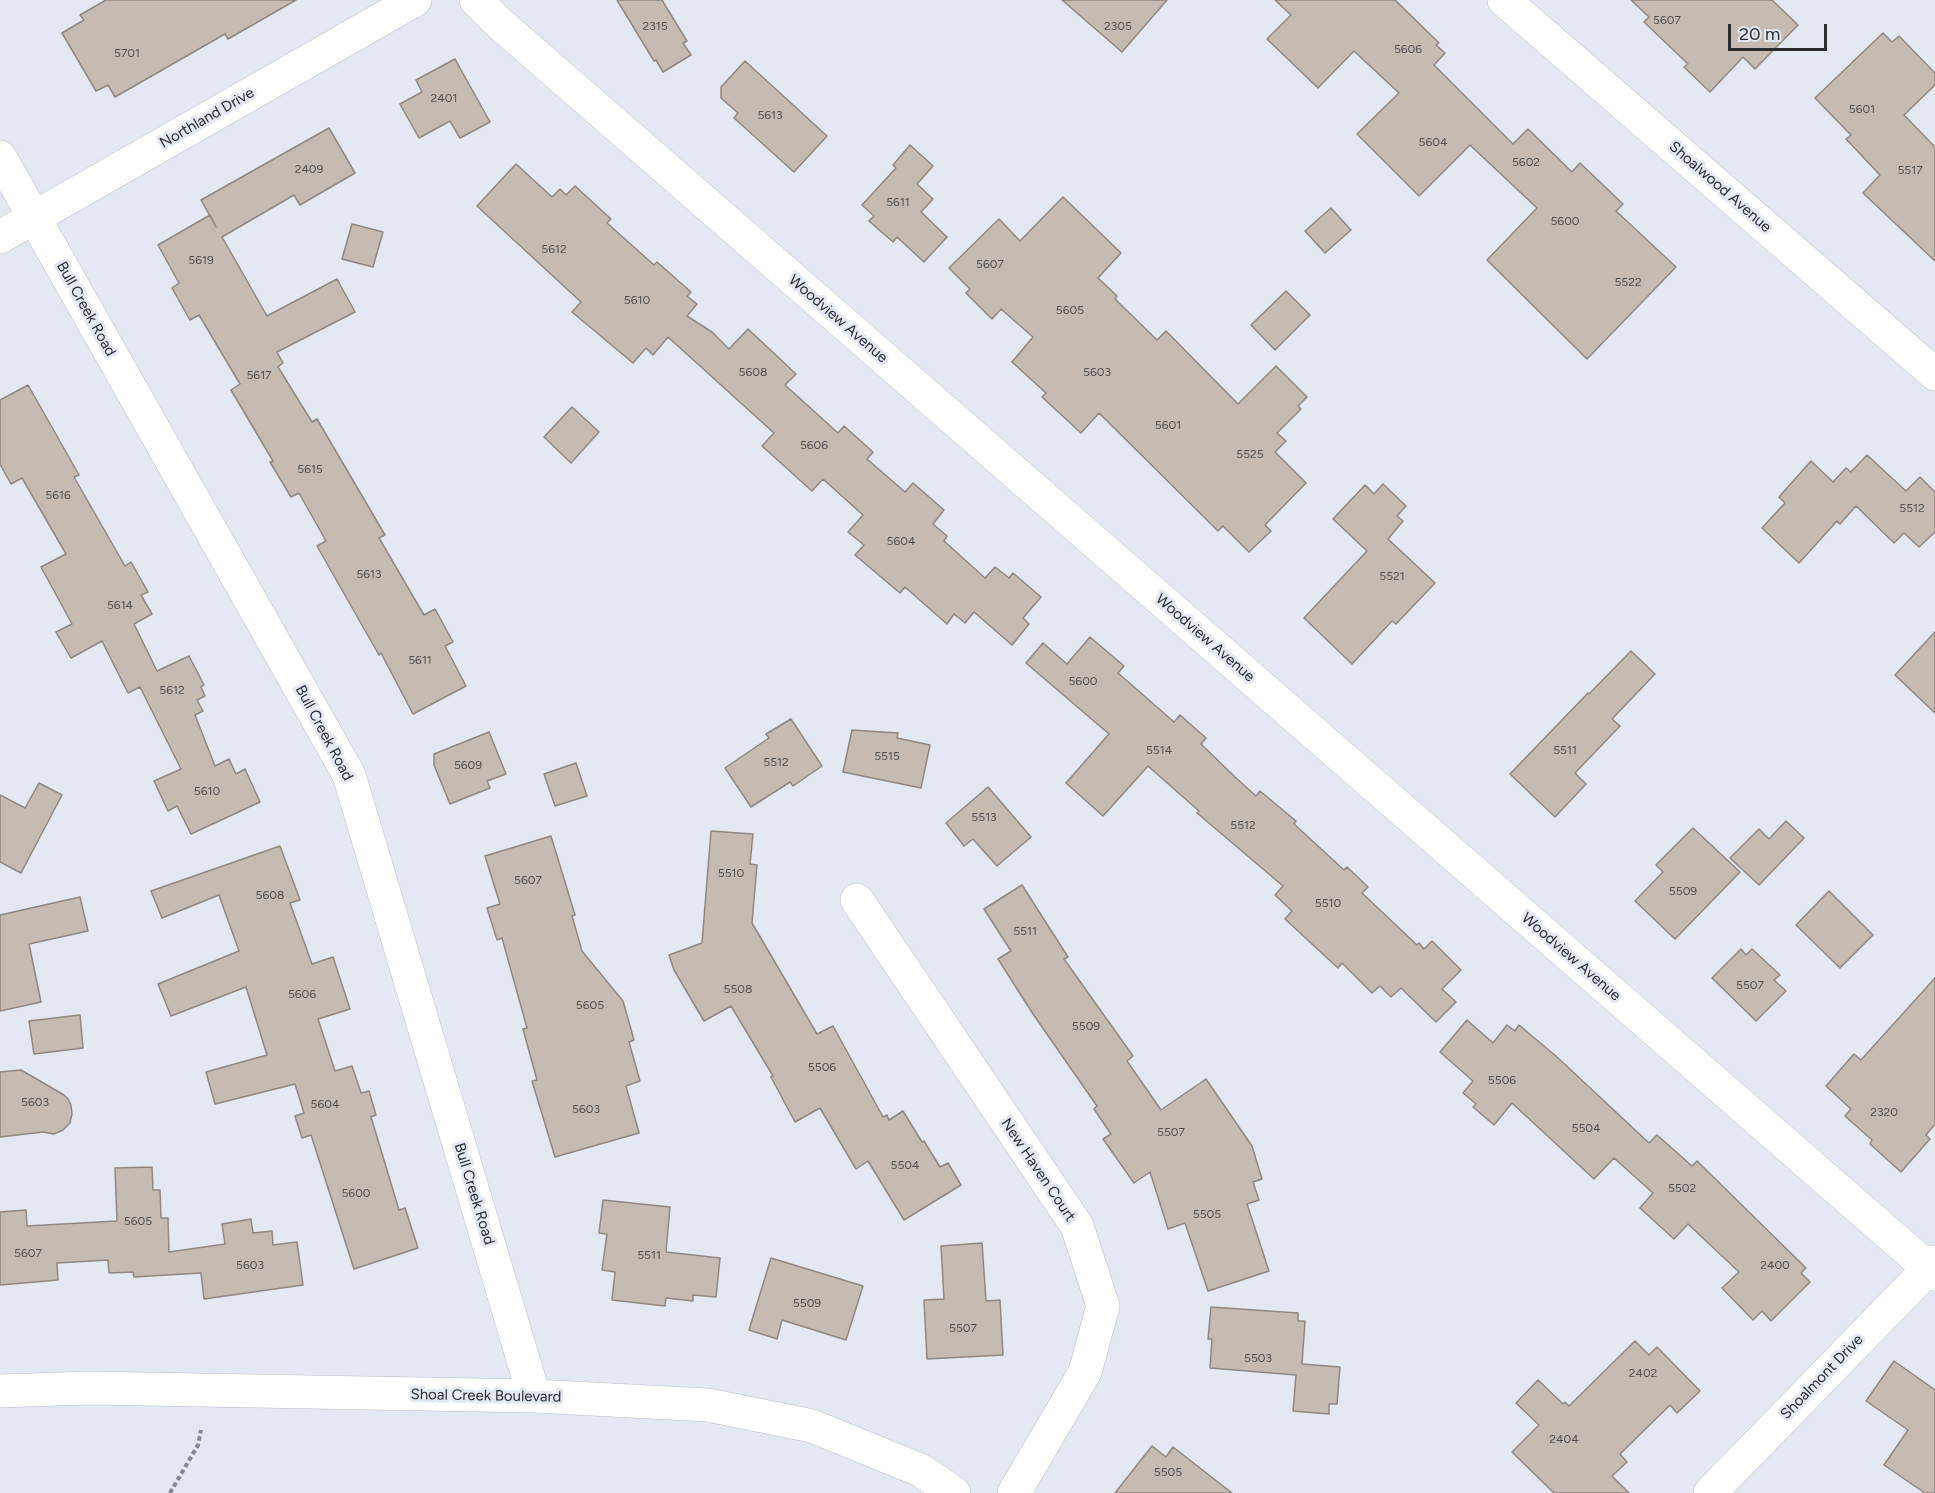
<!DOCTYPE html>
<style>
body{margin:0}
#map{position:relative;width:1935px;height:1493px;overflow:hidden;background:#e3e8f3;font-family:Figtree,sans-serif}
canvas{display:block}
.scale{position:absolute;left:1728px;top:24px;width:99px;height:27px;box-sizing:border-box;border:3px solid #292b2f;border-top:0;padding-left:8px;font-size:18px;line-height:21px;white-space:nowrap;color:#292b2f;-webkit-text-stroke:4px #e3e8f3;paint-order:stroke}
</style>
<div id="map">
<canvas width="1935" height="1493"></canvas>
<div class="scale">20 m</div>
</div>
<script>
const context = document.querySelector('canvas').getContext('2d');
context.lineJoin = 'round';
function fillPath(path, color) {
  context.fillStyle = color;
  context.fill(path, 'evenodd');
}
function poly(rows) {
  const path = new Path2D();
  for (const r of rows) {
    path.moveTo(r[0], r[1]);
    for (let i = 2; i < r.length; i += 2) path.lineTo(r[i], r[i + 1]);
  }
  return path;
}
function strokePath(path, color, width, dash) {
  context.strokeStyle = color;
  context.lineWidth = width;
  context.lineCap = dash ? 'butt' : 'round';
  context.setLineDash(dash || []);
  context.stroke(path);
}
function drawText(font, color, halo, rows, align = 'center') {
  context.font = font + ' Figtree,sans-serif';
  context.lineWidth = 6;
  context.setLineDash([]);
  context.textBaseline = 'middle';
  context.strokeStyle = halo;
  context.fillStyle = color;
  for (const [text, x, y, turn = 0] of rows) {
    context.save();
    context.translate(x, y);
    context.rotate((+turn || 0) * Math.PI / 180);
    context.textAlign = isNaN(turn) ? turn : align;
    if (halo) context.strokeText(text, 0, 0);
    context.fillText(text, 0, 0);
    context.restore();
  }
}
const building = poly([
 [106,0,296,0,228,39,225,34,115,97,108,85,96,91,62,33,84,20,80,15,106,0],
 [617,0,662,0,687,41,683,43,691,55,663,72,656,60,654,61,617,0],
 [1062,0,1167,0,1122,52,1062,0],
 [1275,0,1395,0,1439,43,1436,45,1445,53,1434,65,1513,144,1528,129,1572,172,1580,163,1623,204,1616,211,1676,267,1587,359,1487,260,1537,208,1470,145,1419,196,1357,134,1399,93,1354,51,1318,88,1267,39,1291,15,1275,0],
 [1631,0,1772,0,1798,25,1755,69,1743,57,1710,92,1684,67,1688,64,1644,22,1649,17,1631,0],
 [1883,33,1892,42,1899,36,1935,73,1935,85,1904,115,1935,147,1935,261,1863,193,1880,175,1846,139,1851,135,1815,98,1883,33],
 [455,59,490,122,460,138,450,121,419,138,400,104,422,92,416,80,455,59],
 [745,61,827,136,794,172,734,118,738,113,721,98,721,87,745,61],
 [329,128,355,173,300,205,294,195,222,237,267,316,337,279,355,312,277,352,283,363,278,367,312,422,317,419,385,535,379,538,424,615,435,609,453,642,445,646,466,686,413,714,381,653,379,655,317,546,326,541,299,493,291,497,270,462,273,461,231,390,240,384,199,315,190,320,172,288,179,283,158,245,210,215,216,227,201,200,329,128],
 [910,145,933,166,917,184,933,199,921,212,947,237,924,262,897,237,893,242,869,221,874,216,862,205,896,168,893,165,910,145],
 [516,164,552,197,560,189,566,195,575,186,611,219,607,223,654,265,657,262,691,292,687,296,697,304,687,316,712,332,729,349,748,329,796,374,785,385,838,433,844,426,873,452,867,459,905,492,913,483,944,510,933,524,947,536,944,541,985,578,995,567,1009,578,1013,573,1041,597,1023,618,1029,624,1012,645,974,612,965,623,954,614,947,624,905,587,900,593,855,555,864,545,848,532,863,515,823,479,812,491,762,446,774,433,668,337,653,355,646,348,633,363,572,312,581,302,477,206,516,164],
 [1063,197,1121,253,1098,278,1117,296,1115,299,1157,340,1166,331,1238,404,1276,366,1307,397,1298,406,1301,409,1277,433,1286,441,1275,452,1306,483,1265,525,1271,531,1249,552,1223,526,1218,531,1099,413,1081,433,1042,397,1046,393,1012,362,1033,337,1001,309,992,319,966,293,970,289,949,268,999,219,1020,241,1063,197],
 [1331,208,1351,230,1325,253,1305,231,1331,208],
 [352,224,383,232,373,267,342,259,352,224],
 [1286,291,1310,315,1275,350,1251,325,1286,291],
 [28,385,79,475,74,477,125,566,131,562,148,592,141,595,152,614,134,624,157,671,189,656,204,685,201,687,205,696,197,700,203,711,195,715,215,766,229,759,236,774,245,769,260,802,191,834,177,806,168,811,154,781,181,769,140,687,128,693,102,641,71,658,56,632,72,624,41,567,66,554,22,478,11,484,0,464,0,400,28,385],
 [572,407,599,432,571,463,544,437,572,407],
 [1867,455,1906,491,1920,477,1935,492,1935,532,1919,547,1904,533,1894,543,1856,506,1840,524,1837,521,1799,563,1762,528,1785,503,1779,497,1811,461,1833,482,1846,468,1851,472,1867,455],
 [1383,484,1406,506,1397,516,1403,521,1388,539,1435,583,1396,624,1392,621,1352,664,1304,618,1367,551,1333,519,1365,485,1374,494,1383,484],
 [1935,632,1935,713,1895,675,1935,632],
 [1090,637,1124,666,1118,673,1174,722,1180,715,1206,738,1201,744,1235,777,1256,796,1260,791,1296,821,1294,824,1344,870,1347,867,1368,887,1362,893,1417,945,1419,943,1424,949,1432,941,1461,970,1442,989,1456,1002,1436,1022,1401,988,1391,997,1380,986,1372,993,1342,963,1338,968,1285,919,1292,911,1275,895,1283,886,1197,813,1199,811,1148,766,1103,816,1066,783,1109,734,1026,663,1043,643,1067,664,1090,637],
 [1631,651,1655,674,1612,719,1620,726,1575,773,1586,784,1555,817,1510,774,1588,693,1589,694,1631,651],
 [791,719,822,766,793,786,790,782,751,807,725,768,769,738,766,734,791,719],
 [852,730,898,733,897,738,930,745,921,788,843,772,852,730],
 [489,732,506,774,487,781,490,788,450,804,434,765,434,754,489,732],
 [576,763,587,796,555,806,544,774,576,763],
 [39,783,62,795,21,873,0,862,0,795,25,808,39,783],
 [988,787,1031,837,997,866,973,839,964,846,946,823,988,787],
 [1786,821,1804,838,1759,885,1730,858,1759,829,1769,839,1786,821],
 [1693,828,1740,872,1675,939,1635,901,1663,872,1656,865,1693,828],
 [711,831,753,834,750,864,757,865,752,923,817,1034,833,1026,883,1117,887,1115,889,1120,903,1111,922,1142,924,1141,940,1167,948,1163,961,1185,904,1220,868,1161,856,1169,820,1108,795,1122,771,1077,773,1076,731,1006,704,1021,674,970,669,955,702,943,711,831],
 [551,836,575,915,572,916,582,951,623,1001,634,1040,629,1042,640,1081,626,1086,639,1133,555,1157,532,1081,537,1080,523,1029,527,1028,502,938,497,940,487,908,500,904,485,856,551,836],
 [280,846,300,900,290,903,312,964,333,957,350,1009,318,1019,335,1071,352,1066,361,1093,369,1091,376,1115,371,1117,399,1210,405,1208,418,1248,354,1269,311,1135,302,1138,295,1116,304,1113,295,1084,215,1104,206,1072,267,1055,246,987,171,1016,158,984,239,951,219,895,162,918,151,891,280,846],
 [1022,885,1068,957,1064,959,1133,1056,1127,1061,1161,1110,1206,1079,1252,1146,1262,1179,1253,1182,1259,1200,1247,1204,1269,1271,1208,1291,1185,1223,1168,1229,1150,1172,1134,1183,1103,1139,1111,1134,1094,1109,1097,1106,1033,1014,998,959,1011,951,984,909,1022,885],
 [1829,891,1873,935,1840,968,1796,925,1829,891],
 [80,897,88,931,29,944,41,1002,0,1011,0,915,80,897],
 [1741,949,1746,955,1752,949,1780,975,1774,980,1786,991,1756,1021,1712,978,1741,949],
 [1935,978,1935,1124,1926,1135,1930,1139,1901,1172,1870,1144,1872,1140,1845,1116,1851,1109,1826,1086,1854,1054,1861,1060,1935,978],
 [80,1015,83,1048,34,1054,29,1021,80,1015],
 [1467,1020,1493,1043,1507,1025,1515,1031,1519,1025,1557,1057,1649,1143,1657,1135,1692,1166,1697,1161,1806,1268,1801,1273,1810,1282,1771,1321,1762,1311,1753,1320,1722,1288,1739,1272,1688,1224,1674,1239,1640,1208,1653,1193,1614,1158,1594,1179,1512,1103,1494,1125,1473,1107,1476,1104,1463,1093,1473,1081,1440,1052,1467,1020],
 [21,1070,64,1095,68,1099,71,1105,72,1114,70,1123,63,1130,54,1134,43,1132,0,1137,0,1072,21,1070],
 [152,1167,153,1190,160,1190,161,1218,168,1218,169,1252,225,1244,222,1224,251,1219,253,1233,272,1231,273,1245,297,1242,303,1285,204,1299,201,1273,134,1277,133,1272,109,1273,108,1260,57,1263,58,1280,0,1285,0,1212,26,1210,27,1226,117,1221,115,1168,152,1167],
 [603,1200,670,1207,666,1252,720,1258,716,1297,693,1295,693,1301,666,1298,665,1306,612,1300,615,1272,602,1270,607,1234,599,1233,603,1200],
 [982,1243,986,1301,1000,1300,1003,1355,927,1359,924,1300,944,1299,941,1246,982,1243],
 [771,1258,863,1286,846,1340,782,1320,777,1339,749,1330,771,1258],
 [1211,1307,1298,1313,1298,1321,1305,1321,1302,1364,1340,1367,1337,1404,1329,1404,1329,1414,1293,1411,1296,1375,1210,1368,1212,1339,1208,1339,1211,1307],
 [1635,1341,1649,1355,1657,1347,1700,1391,1677,1413,1670,1405,1620,1454,1627,1462,1612,1476,1629,1493,1554,1493,1512,1452,1539,1425,1516,1403,1538,1380,1563,1404,1565,1402,1569,1406,1635,1341],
 [1894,1361,1935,1390,1935,1493,1925,1493,1884,1465,1908,1430,1866,1401,1894,1361],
 [1152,1446,1166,1457,1173,1447,1232,1493,1115,1493,1152,1446]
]);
fillPath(building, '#c5bbb3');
strokePath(building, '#918780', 1.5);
const minor = poly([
 [476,0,498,22,1935,1274],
 [1504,0,1935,374],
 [0,157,349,775,534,1396],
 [0,237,415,0],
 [857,900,1077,1226,1103,1306,1085,1372,1014,1493],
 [0,1391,89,1388,534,1396,708,1405,812,1426,920,1470,954,1493],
 [1710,1493,1935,1262]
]);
strokePath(minor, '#b8bdc7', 34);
strokePath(poly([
 [170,1493,198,1445,201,1430]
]), '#83868d', 4, [4.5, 3]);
strokePath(minor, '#fff', 33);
drawText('12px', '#504f50', null, [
 ["5607",1667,20],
 ["2315",655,26],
 ["2305",1118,26],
 ["5606",1408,49],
 ["5701",127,53],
 ["2401",444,98],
 ["5601",1862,109],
 ["5613",770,115],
 ["5604",1433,142],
 ["5602",1526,162],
 ["2409",309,169],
 ["5517",1910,170],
 ["5611",898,202],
 ["5600",1565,221],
 ["5612",554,249],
 ["5619",201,260],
 ["5607",990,264],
 ["5522",1628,282],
 ["5610",637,300],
 ["5605",1070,310],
 ["5608",753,372],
 ["5603",1097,372],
 ["5617",259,375],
 ["5601",1168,425],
 ["5606",814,445],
 ["5525",1250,454],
 ["5615",310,469],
 ["5616",58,495],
 ["5512",1912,508],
 ["5604",901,541],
 ["5613",369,574],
 ["5521",1392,576],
 ["5614",120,605],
 ["5611",420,660],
 ["5600",1083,681],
 ["5612",172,690],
 ["5514",1159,750],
 ["5511",1565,750],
 ["5515",887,756],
 ["5512",776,762],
 ["5609",468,765],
 ["5610",207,791],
 ["5513",984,817],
 ["5512",1243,825],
 ["5510",731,873],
 ["5607",528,880],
 ["5509",1683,891],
 ["5608",270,895],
 ["5510",1328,903],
 ["5511",1025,931],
 ["5507",1750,985],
 ["5508",738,989],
 ["5606",302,994],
 ["5605",590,1005],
 ["5509",1086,1026],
 ["5506",822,1067],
 ["5506",1502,1080],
 ["5603",35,1102],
 ["5604",325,1104],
 ["5603",586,1109],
 ["2320",1884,1112],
 ["5504",1586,1128],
 ["5507",1171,1132],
 ["5504",905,1165],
 ["5502",1682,1188],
 ["5600",356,1193],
 ["5505",1207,1214],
 ["5605",138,1221],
 ["5607",28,1253],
 ["5511",649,1255],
 ["5603",250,1265],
 ["2400",1775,1265],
 ["5509",807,1303],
 ["5507",963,1328],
 ["5503",1258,1358],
 ["2402",1643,1373],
 ["2404",1564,1439],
 ["5505",1168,1472]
]);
drawText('15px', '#292b2f', '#e3e8f3', [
 ["Northland Drive",207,118,-30],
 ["Shoalwood Avenue",1720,187,41],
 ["Bull Creek Road",86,309,61],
 ["Woodview Avenue",838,319,41],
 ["Woodview Avenue",1205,638,41],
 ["Bull Creek Road",324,733,62],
 ["Woodview Avenue",1571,957,41],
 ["New Haven Court",1038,1170,56],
 ["Bull Creek Road",474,1194,73],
 ["Shoalmont Drive",1822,1377,-46],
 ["Shoal Creek Boulevard",486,1396,1]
]);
</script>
